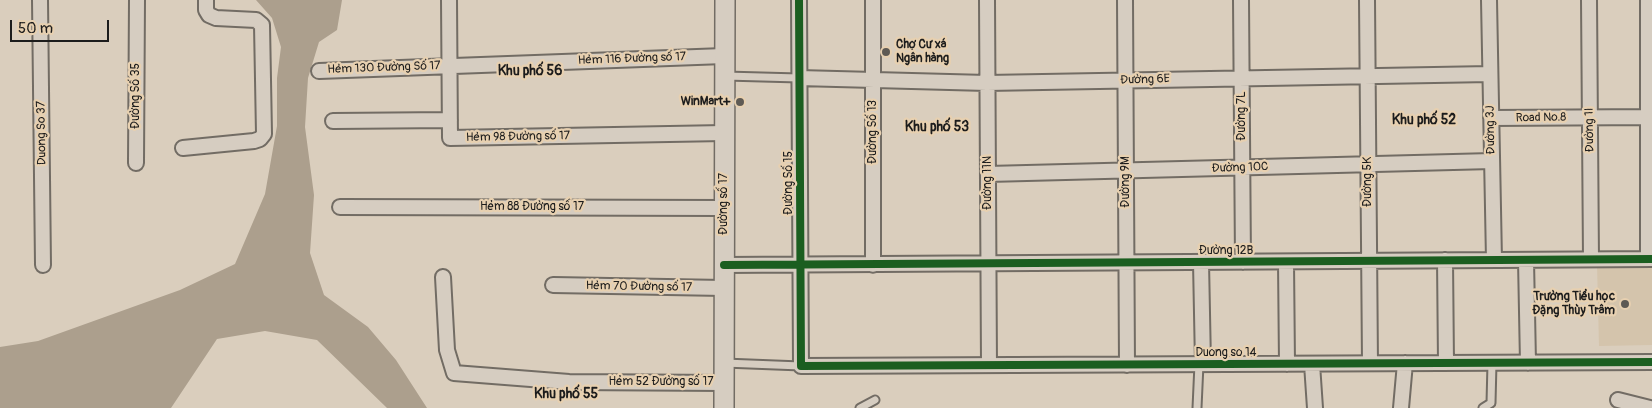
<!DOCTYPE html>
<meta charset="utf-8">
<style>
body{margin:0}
#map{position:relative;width:1652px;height:408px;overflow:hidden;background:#dacebd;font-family:Pangolin,sans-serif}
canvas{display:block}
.scale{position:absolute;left:10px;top:20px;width:99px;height:22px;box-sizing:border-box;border:2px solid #1c1c1c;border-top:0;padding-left:6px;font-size:15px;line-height:18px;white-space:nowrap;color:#1c1c1c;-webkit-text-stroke:4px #e7d0b0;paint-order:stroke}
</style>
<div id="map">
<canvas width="1652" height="408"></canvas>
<div class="scale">50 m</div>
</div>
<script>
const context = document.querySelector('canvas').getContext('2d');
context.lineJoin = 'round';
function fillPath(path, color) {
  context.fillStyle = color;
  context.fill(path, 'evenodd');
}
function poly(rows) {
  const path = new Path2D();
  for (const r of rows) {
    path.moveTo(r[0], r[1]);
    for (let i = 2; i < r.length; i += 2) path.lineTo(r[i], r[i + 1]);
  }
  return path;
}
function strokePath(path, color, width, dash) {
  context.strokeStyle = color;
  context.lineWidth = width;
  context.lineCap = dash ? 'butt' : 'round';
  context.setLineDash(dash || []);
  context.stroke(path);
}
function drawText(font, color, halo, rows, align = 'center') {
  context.font = font + ' Pangolin,sans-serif';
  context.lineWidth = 4.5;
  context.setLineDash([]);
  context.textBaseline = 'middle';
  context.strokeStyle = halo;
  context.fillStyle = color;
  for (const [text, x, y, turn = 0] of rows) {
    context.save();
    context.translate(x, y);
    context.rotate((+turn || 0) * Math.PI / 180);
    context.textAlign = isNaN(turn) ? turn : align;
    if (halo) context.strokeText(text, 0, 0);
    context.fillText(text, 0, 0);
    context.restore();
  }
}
fillPath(poly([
 [1652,263,1652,345,1599,346,1597,264]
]), '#d4c4ac');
fillPath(poly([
 [256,0,342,0,337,30,319,42,308,78,305,127,314,195,310,253,324,295,368,327,396,360,427,408,387,408,317,340,265,331,217,339,171,408,0,408,0,347,38,341,180,290,235,264,265,194,277,126,277,78,281,47,272,18]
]), '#ac9f8d');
const lane = poly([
 [725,76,799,78],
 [724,363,801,366],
 [860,408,875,400],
 [1197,408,1199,364],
 [1483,408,1491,403,1492,363]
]);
const street = poly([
 [40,0,43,265],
 [449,0,450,138,724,133],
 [799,0,801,366,1652,362],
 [987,0,989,365],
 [1125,0,1127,365],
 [1241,0,1243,262],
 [1367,0,1370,363],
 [1489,0,1494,260],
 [1589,0,1591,259],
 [1648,0,1648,259],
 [319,71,724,56],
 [799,78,987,83,1490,74],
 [1491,118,1652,117],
 [333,121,450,120],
 [183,148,254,141,260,139,264,134,262,25,256,20,216,18,209,15,206,10,206,0],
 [136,163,137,0],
 [988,174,1492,161],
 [340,207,724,208],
 [1445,260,1446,363],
 [1526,260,1528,363],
 [1201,262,1203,364],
 [1286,262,1287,364],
 [724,265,1652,259],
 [873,265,873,0],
 [443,277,447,350,454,373,569,382,724,383],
 [553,285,724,288],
 [1312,364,1315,408],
 [1618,400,1650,408],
 [1401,408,1405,363]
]);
const secondary = poly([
 [724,408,725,0]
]);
strokePath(lane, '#726c64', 11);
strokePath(street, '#726c64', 18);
strokePath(secondary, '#726c64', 22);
strokePath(lane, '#d6cdc1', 7);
strokePath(street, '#d6cdc1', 14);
strokePath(secondary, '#d6cdc1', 19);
strokePath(poly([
 [799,0,801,366,1652,362],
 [724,265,1652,259]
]), '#1b5e20', 8);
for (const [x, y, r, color] of [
 [886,52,5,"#5e5a54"],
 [740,102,5,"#5e5a54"],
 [1625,304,5,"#5e5a54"]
]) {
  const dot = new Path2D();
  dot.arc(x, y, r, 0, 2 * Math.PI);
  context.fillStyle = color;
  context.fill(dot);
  strokePath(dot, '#e7d0b0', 2);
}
drawText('bold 12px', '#1c1c1c', '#e7d0b0', [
 ["Chợ Cư xá",896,45,"left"],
 ["Ngân hàng",896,59,"left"],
 ["WinMart+",730,102],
 ["Trường Tiểu học",1615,297],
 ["Đặng Thùy Trâm",1615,311]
], 'right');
drawText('12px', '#1c1c1c', '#e7d0b0', [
 ["Hẻm 116 Đường số 17",632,59,-2],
 ["Hẻm 130 Đường Số 17",384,68,-2],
 ["Đường 6E",1145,80,-2],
 ["Đường Số 35",136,96,-90],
 ["Đường 7L",1242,116,-90],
 ["Road No.8",1541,118,-1],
 ["Đường 3J",1491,130,-91],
 ["Đường 1I",1590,130,-91],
 ["Đường Số 13",873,132,-90],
 ["Duong So 37",42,133,-91],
 ["Hẻm 98 Đường số 17",518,137,-1],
 ["Đường 10C",1240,168,-2],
 ["Đường 9M",1126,182,-90],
 ["Đường 5K",1368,182,-90],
 ["Đường Số 15",789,183,-90],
 ["Đường 11N",988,183,-90],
 ["Đường số 17",724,204,-90],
 ["Hẻm 88 Đường số 17",532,207],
 ["Đường 12B",1226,251],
 ["Hẻm 70 Đường số 17",639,287,1],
 ["Duong so 14",1226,353],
 ["Hẻm 52 Đường số 17",661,382]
]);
drawText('bold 14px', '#1c1c1c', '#e7d0b0', [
 ["Khu phố 56",530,71],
 ["Khu phố 52",1424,120],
 ["Khu phố 53",937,127],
 ["Khu phố 55",566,394]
]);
</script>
